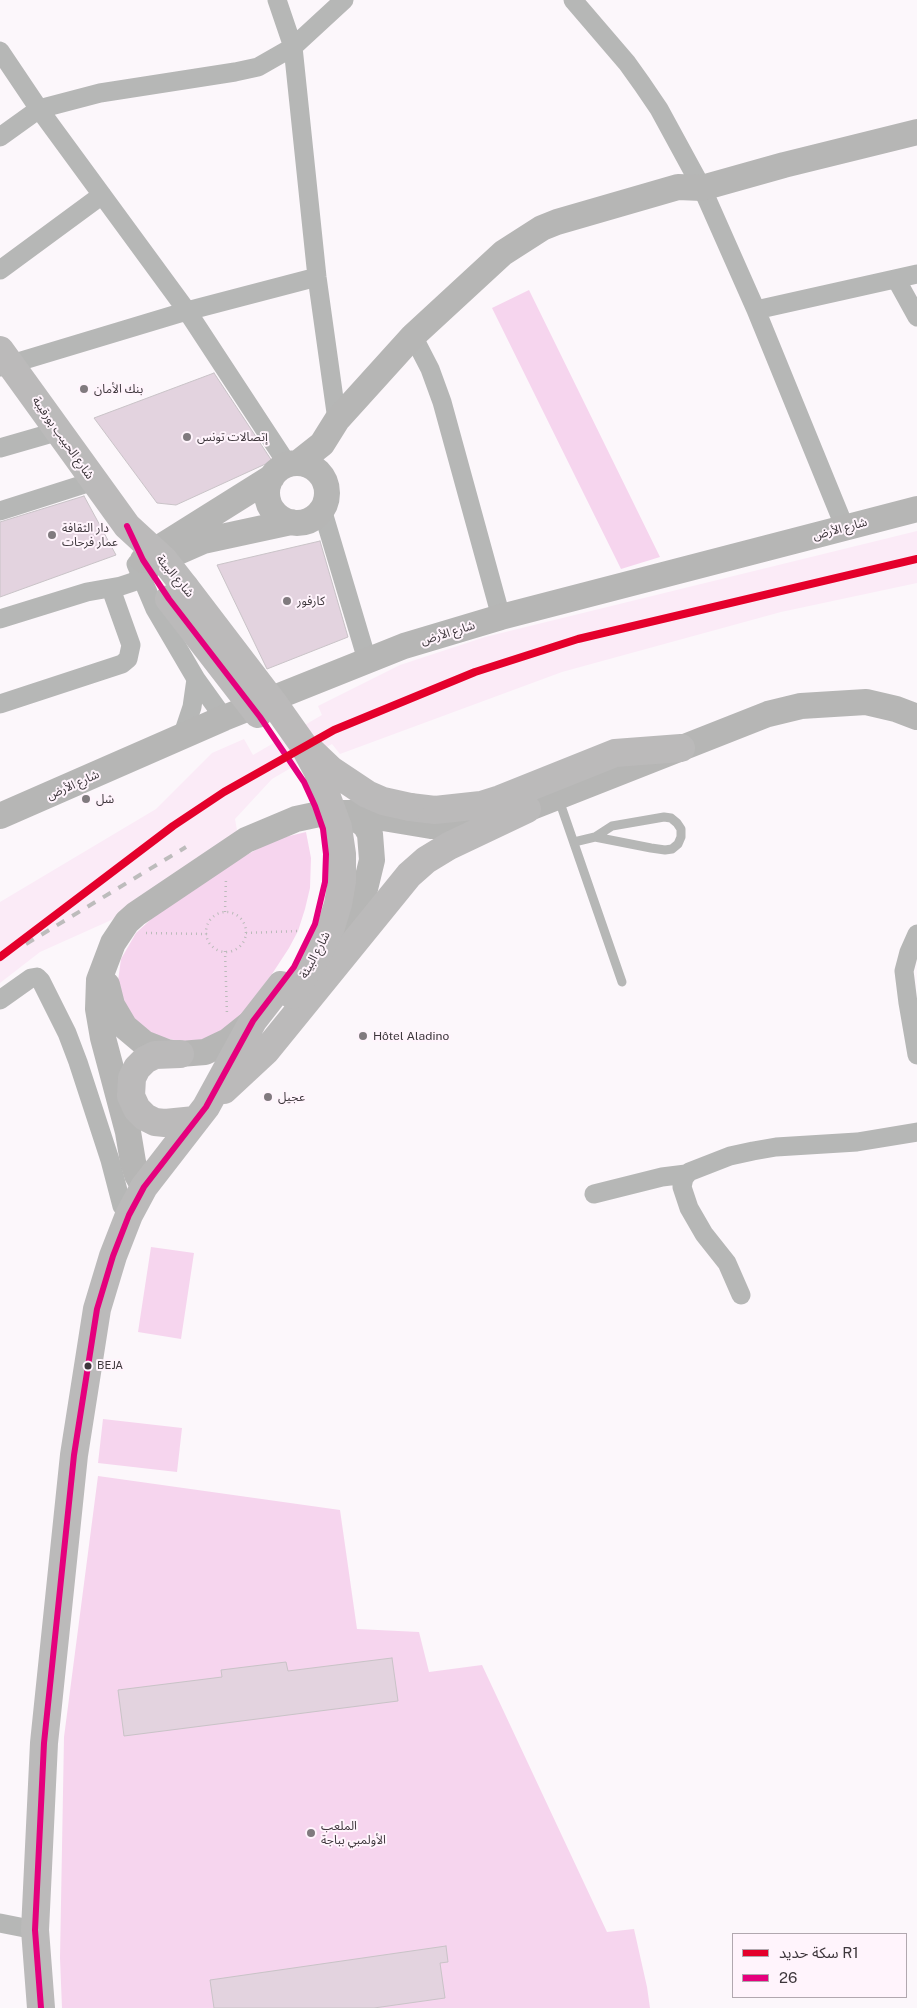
<!DOCTYPE html>
<meta charset="utf-8">
<style>
body{margin:0}
#map{position:relative;width:917px;height:2008px;overflow:hidden;background:#fcf7fb;font-family:"Public Sans","Noto Sans Arabic",sans-serif}
canvas{display:block}
.legend{position:absolute;left:732px;top:1933px;width:175px;height:65px;box-sizing:border-box;background:#fff4fc;border:1px solid #b1a8af;margin:0;padding:6px 9px;list-style:none;font-size:15px;color:#3d363b}
.legend li{display:flex;align-items:center;gap:10px;height:25px}
.legend b{width:25px;border:1px solid #b1a8af}
</style>
<div id="map">
<canvas width="917" height="2008"></canvas>
<ul class="legend">
<li><b style="height:6px;background:#e4002b"></b>سكة حديد R1</li>
<li><b style="height:6px;background:#e5007d"></b>26</li>
</ul>
</div>
<script>
const context = document.querySelector('canvas').getContext('2d');
context.lineJoin = 'round';
function fillPath(path, color) {
  context.fillStyle = color;
  context.fill(path, 'evenodd');
}
function poly(rows) {
  const path = new Path2D();
  for (const r of rows) {
    if (r.length === 3) {
      path.moveTo(r[0] + r[2], r[1]);
      path.arc(r[0], r[1], r[2], 0, 2 * Math.PI);
      continue;
    }
    path.moveTo(r[0], r[1]);
    for (let i = 2; i < r.length; i += 2) path.lineTo(r[i], r[i + 1]);
  }
  return path;
}
function strokePath(path, color, width, dash) {
  context.strokeStyle = color;
  context.lineWidth = width;
  context.lineCap = dash ? 'butt' : 'round';
  context.setLineDash(dash || []);
  context.stroke(path);
}
function drawText(font, color, halo, rows, align = 'center') {
  context.font = font + ' "Public Sans","Noto Sans Arabic",sans-serif';
  context.lineWidth = 4;
  context.setLineDash([]);
  context.textBaseline = 'middle';
  context.strokeStyle = halo;
  context.fillStyle = color;
  for (const [text, x, y, turn = 0] of rows) {
    context.save();
    context.translate(x, y);
    context.rotate((+turn || 0) * Math.PI / 180);
    context.textAlign = isNaN(turn) ? turn : align;
    if (halo) context.strokeText(text, 0, 0);
    context.fillText(text, 0, 0);
    context.restore();
  }
}
fillPath(poly([
 [917,531,917,583,781,612,562,672,340,754,332,744,272,779,235,819,238,836,127,913,40,952,0,983,0,902,156,809,212,753,244,739,253,755,322,715,318,706,400,665,485,637]
]), '#fbebf7');
fillPath(poly([
 [529,290,660,557,621,569,492,308],
 [306,832,311,858,310,888,305,909,298,931,289,948,272,974,244,1012,227,1031,193,1044,150,1035,132,1019,121,999,118,981,121,959,136,933,173,899,226,866,265,845,285,837],
 [151,1247,194,1253,181,1339,138,1332],
 [103,1419,182,1428,177,1472,98,1463],
 [98,1476,340,1510,357,1629,419,1632,429,1672,482,1665,607,1932,634,1929,647,1987,650,2008,62,2008,60,1958,64,1737]
]), '#f6d5ee');
const building = poly([
 [214,373,272,461,176,505,157,503,94,418,214,373],
 [84,496,116,555,0,597,0,522,84,496],
 [320,541,348,637,267,669,217,565,320,541],
 [392,1658,398,1701,124,1736,118,1690,222,1677,221,1670,286,1662,288,1671,392,1658],
 [446,1946,448,1962,440,1963,445,1998,374,2008,214,2008,210,1980,446,1946]
]);
fillPath(building, '#e3d3df');
strokePath(building, '#c9c3c7', 1);
strokePath(poly([
 [225,912,226,878],
 [226,932,20],
 [146,933,207,934],
 [246,933,298,931],
 [225,951,227,1015]
]), '#bbbbba', 2.5, [1, 4]);
strokePath(poly([
 [559,800,622,982],
 [664,817,671,818,677,823,681,829,681,837,678,844,672,849,665,850,651,848,595,837,612,826,664,817],
 [574,842,595,837]
]), '#b6b7b6', 9);
strokePath(poly([
 [277,0,293,47,317,277,337,420],
 [573,0,627,63,642,84,659,109,702,188,756,310,845,528],
 [0,51,39,109,187,311,288,465],
 [0,137,39,109,100,93,235,72,258,67,293,47,344,0],
 [0,270,102,195],
 [896,279,917,317],
 [756,310,917,274],
 [413,336,430,369,442,402,501,617],
 [1,367,187,311,317,277],
 [0,448,59,431],
 [322,509,367,660],
 [0,511,94,481],
 [136,564,155,609,196,679,224,718],
 [0,619,87,592,121,586,133,582,150,571],
 [0,704,122,664,128,659,131,645,111,589],
 [182,737,192,707,196,679],
 [917,934,909,952,904,971,908,1003,917,1055],
 [0,1000,31,978,37,977,41,981,67,1033,78,1062,110,1160,122,1206,129,1215],
 [594,1194,662,1177,686,1174],
 [741,1295,727,1263,704,1234,689,1208,682,1187,684,1178,689,1172,730,1156,753,1151,776,1147,857,1142,917,1132],
 [0,1923,35,1930]
]), '#b6b7b6', 19);
strokePath(poly([
 [298,463,322,444,337,420,413,336,503,253,542,228,557,222,678,187,702,188,784,165,917,132],
 [297,493,30],
 [171,555,203,541,291,522],
 [143,560,154,551,272,477],
 [0,816,224,718,404,646,501,617,917,509],
 [337,954,356,916,364,893,372,860,370,834,365,825,347,813],
 [107,985,112,1005,125,1027,144,1043,167,1052,180,1054,205,1052,228,1041,253,1021],
 [144,1187,137,1175,133,1162,128,1132,103,1038,98,1009,99,980,113,943,127,922,136,914,246,840,296,819,324,813,353,813,431,826,458,826,492,820,527,809,768,714,801,706,866,702,896,709,917,717]
]), '#b6b6b5', 26);
strokePath(poly([
 [0,350,127,526,164,560,185,587],
 [410,807,435,810,481,805,500,799,615,753,681,748],
 [180,1054,155,1055,145,1060,137,1068,132,1078,131,1096,137,1109,145,1117,155,1122,165,1123,195,1120],
 [224,1090,266,1051,409,875,426,860,449,846,527,809],
 [41,2008,35,1930,44,1743,74,1455,97,1309,113,1256,129,1215,144,1187,206,1107,253,1021,281,985]
]), '#bbbaba', 28);
strokePath(poly([
 [26,944,186,847],
 [0,957,173,826,224,792,334,730,475,672,578,639,917,559]
]), '#bdbcbc', 4, [9, 9]);
strokePath(poly([
 [185,587,275,705,304,746,317,770,338,827,342,854,342,881,338,904,331,927,319,952,292,995],
 [169,599,258,714],
 [311,751,331,770,367,794,383,801,410,807]
]), '#bbbaba', 28);
strokePath(poly([
 [41,2008,35,1930,44,1743,74,1455,97,1309,113,1256,129,1215,144,1187,206,1107,253,1021,294,967,315,924,325,882,326,854,323,829,315,806,304,782,260,717,169,599,143,560,127,526]
]), '#e5007d', 6);
strokePath(poly([
 [0,957,173,826,224,792,334,730,475,672,578,639,917,559]
]), '#e4002b', 8);
for (const [x, y, r, color] of [
 [84,389,5,"#807a7e"],
 [187,437,5,"#807a7e"],
 [52,535,5,"#807a7e"],
 [287,601,5,"#807a7e"],
 [86,799,5,"#807a7e"],
 [363,1036,5,"#807a7e"],
 [268,1097,5,"#807a7e"],
 [88,1366,4.5,"#3d363b"],
 [311,1833,5,"#807a7e"]
]) {
  const dot = new Path2D();
  dot.arc(x, y, r, 0, 2 * Math.PI);
  context.fillStyle = color;
  context.fill(dot);
  strokePath(dot, '#fff4fc', 2);
}
drawText('11px', '#3d363b', '#fff4fc', [
 ["BEJA",97,1366]
], 'left');
drawText('12px', '#3d363b', '#fff4fc', [
 ["بنك الأمان",94,389],
 ["إتصالات تونس",197,437],
 ["دار الثقافة",62,528],
 ["عمار فرحات",62,542],
 ["كارفور",297,601],
 ["شل",96,799],
 ["Hôtel Aladino",373,1036],
 ["عجيل",278,1097],
 ["الملعب",321,1826],
 ["الأولمبي بباجة",321,1840]
], 'left');
drawText('12px', '#3d363b', '#fff4fc', [
 ["شارع الحبيب بورقيبة",63,438,55],
 ["شارع الأرض",840,529,-15],
 ["شارع البيئة",175,576,50],
 ["شارع الأرض",448,633,-17],
 ["شارع الأرض",73,785,-24],
 ["شارع البيئة",315,955,-62]
]);
</script>
